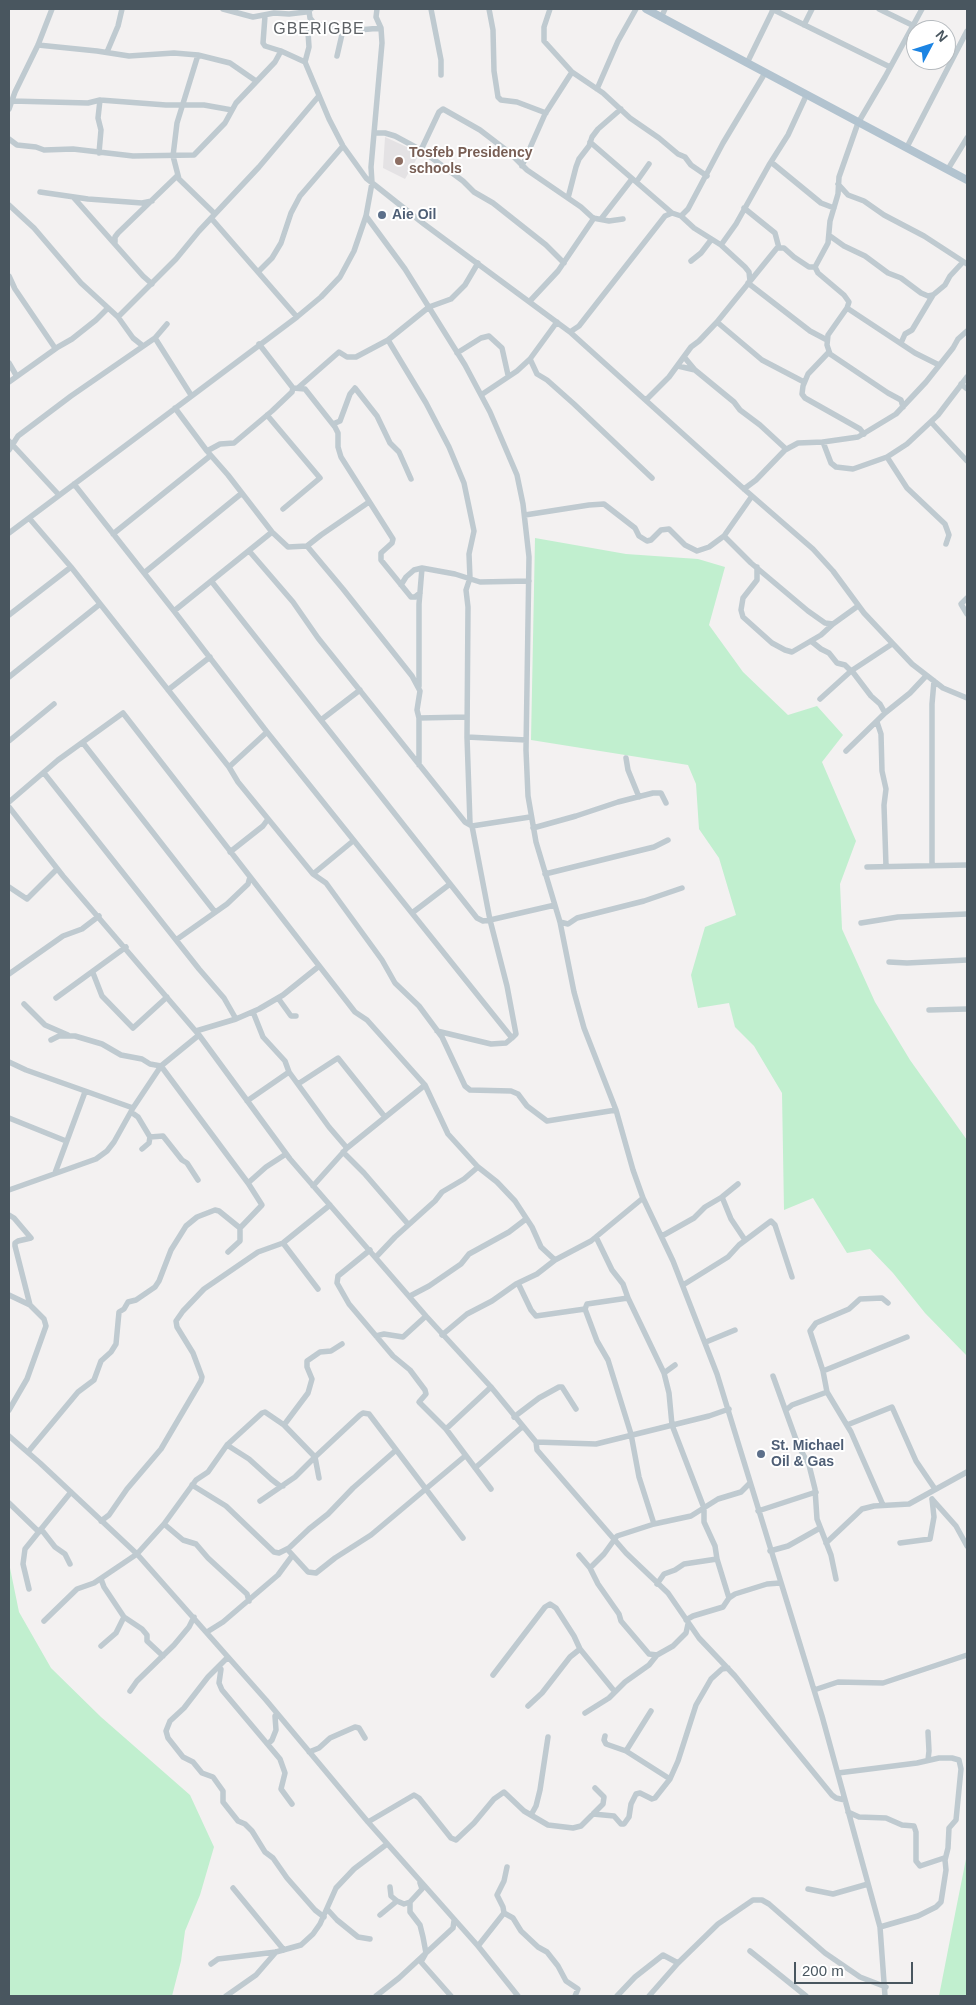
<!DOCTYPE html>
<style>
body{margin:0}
#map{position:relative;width:976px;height:2005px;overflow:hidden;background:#f3f1f1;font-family:Helvetica,sans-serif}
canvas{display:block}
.frame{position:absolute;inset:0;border:10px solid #49565f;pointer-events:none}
.north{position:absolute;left:906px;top:20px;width:50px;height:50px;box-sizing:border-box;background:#fff;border:1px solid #b6bbbf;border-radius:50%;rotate:50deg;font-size:14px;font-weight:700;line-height:20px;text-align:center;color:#49565f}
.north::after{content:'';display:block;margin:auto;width:18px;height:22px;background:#1c84e3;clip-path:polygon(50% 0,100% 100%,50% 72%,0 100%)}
.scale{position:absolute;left:794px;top:1962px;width:119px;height:22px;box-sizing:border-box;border:2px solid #49565f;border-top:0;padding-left:6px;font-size:15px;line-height:18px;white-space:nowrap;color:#49565f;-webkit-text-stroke:4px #fff;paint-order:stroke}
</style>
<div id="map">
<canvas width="976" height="2005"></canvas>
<div class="frame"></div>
<div class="north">N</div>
<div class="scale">200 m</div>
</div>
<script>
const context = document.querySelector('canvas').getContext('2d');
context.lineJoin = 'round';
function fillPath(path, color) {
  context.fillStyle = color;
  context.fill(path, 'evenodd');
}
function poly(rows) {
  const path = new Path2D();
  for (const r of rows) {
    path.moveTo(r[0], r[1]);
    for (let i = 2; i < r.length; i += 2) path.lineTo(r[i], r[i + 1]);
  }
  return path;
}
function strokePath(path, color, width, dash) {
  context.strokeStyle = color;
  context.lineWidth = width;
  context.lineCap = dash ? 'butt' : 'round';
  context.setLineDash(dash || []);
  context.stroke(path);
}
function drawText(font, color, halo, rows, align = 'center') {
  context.font = font + ' Helvetica,sans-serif';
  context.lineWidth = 4;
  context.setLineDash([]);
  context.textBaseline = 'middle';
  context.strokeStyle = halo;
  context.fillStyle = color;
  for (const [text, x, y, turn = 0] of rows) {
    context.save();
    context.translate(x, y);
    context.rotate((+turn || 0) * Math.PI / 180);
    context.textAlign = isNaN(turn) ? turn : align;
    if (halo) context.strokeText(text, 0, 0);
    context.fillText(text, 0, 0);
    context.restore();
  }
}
fillPath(poly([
 [385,137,420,153,405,179,383,168]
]), '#e4e2e4');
fillPath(poly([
 [535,538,626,554,698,559,725,567,709,625,743,672,788,715,817,706,843,735,822,762,856,841,840,884,842,929,875,1002,910,1060,967,1140,967,1356,925,1313,893,1273,870,1249,847,1253,813,1198,784,1210,782,1093,754,1046,735,1027,729,1003,698,1008,691,975,705,927,736,915,719,858,699,829,696,784,688,765,531,740],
 [9,1563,19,1612,51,1668,101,1717,190,1795,214,1847,200,1895,185,1931,181,1961,172,1996,9,1996],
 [967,1854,967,1996,939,1996,956,1909]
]), '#c1efcf');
strokePath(poly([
 [223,9,253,17,274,13,289,14,306,12,311,9],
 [431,9,441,60,441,75],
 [489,9,493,30,494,71,498,97,501,100,517,102,546,113],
 [550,9,544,27,544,41,572,72,603,93,630,118,659,138,678,154,685,157,691,165,707,176],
 [772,9,890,67],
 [879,9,912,25],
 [309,11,310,18,313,22,334,29,359,30,381,28],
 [265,16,263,43,265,46,281,51,305,62,329,119,343,146,366,178,424,224,570,332,744,489,813,549,833,571,864,613,912,664,943,688,967,698],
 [661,18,665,9],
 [804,25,812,9],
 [38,45,97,51,129,56,174,53,198,55,230,63,256,81],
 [107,52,118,26,122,9],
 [198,55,177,123,173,156,179,179,215,214],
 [337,56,343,30],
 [305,62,309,47,308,32,313,22],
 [747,63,773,10],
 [597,89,618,41,636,9],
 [12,101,88,103,100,100,166,105,204,105,232,110],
 [9,109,15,92,38,45,52,9],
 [374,133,385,133,395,136,421,150,463,181,474,192,493,203,546,245,564,263],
 [9,139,17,145,36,147,44,150,73,149,133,156,194,155,225,123,236,103,275,62,281,51],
 [590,142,672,213],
 [907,147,967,31],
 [421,150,439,112,443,109,480,130,510,153,527,170,581,207,593,218,609,221,623,219],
 [99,153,101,130,98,118,100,100],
 [771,162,821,203,834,208],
 [522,166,545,114,572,72],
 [948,169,967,138],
 [637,181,649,164],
 [838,184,848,195,864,201,884,215,924,236,967,264],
 [40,192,88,199,142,203,152,201],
 [74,198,143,276,152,284],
 [568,198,576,167,579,159,589,146,592,137,598,129,621,109],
 [9,205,34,228,81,283,118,317,133,338,143,346],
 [744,208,775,233,779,248],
 [366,216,405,269,465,365,490,412,517,475,523,504,529,557,526,750,528,796,536,842,560,922,574,992,584,1028,616,1110,633,1170,643,1198,673,1261,717,1374,822,1716,880,1927,885,1996],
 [681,216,694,228,721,245,745,267,749,272,750,281],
 [211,218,297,317],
 [601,219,632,179],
 [830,236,844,246,865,256,888,273,901,278,921,293,928,296,933,295,945,285,950,276,963,262],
 [115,242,115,237,118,233,177,176],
 [721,245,736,224,769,165,788,135,806,96],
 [691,261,701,253,711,240],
 [815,267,828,243,830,221,838,194,839,177,858,123,885,77,922,9],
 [815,267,818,273,844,295,849,302,847,308,828,335,827,345,830,354,888,393,901,400,903,407],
 [258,272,272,258,281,243,291,213,300,196,343,146],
 [9,276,15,289,55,348],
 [748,283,810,331,827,340],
 [530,301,558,271,594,218],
 [847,308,915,353,939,365],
 [118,317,176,259,199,231,259,167,318,97],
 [717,322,762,360,804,382],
 [570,332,579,326,586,317,665,216,672,213,681,216,688,209,723,143,765,73],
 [155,338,191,395],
 [388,340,426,403,449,447,464,483,474,531,469,554,470,578,466,590,468,607,467,737,470,823,472,826,490,920,507,986,516,1034,512,1038],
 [901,343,905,334,912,330,933,295],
 [259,344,293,388],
 [829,352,808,374,803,386,802,394,805,398,860,429,864,434],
 [457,353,481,338,489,336,502,348,508,375],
 [685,358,695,370,734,402,740,410,760,425,786,449],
 [530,359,537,374,547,380,574,404,652,478],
 [9,363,16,375],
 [678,366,695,370],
 [9,382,58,347,72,339,96,320,108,308],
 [961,384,967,389],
 [299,387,339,352,347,357,356,357,388,340,429,307,451,299,465,285,478,263],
 [481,395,517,371,530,359,557,322],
 [646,400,669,377,691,347,699,341,717,322,777,248,784,248,794,257,809,267,815,267],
 [175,408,207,451,228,475,272,532,288,547,307,546,343,589,412,676,420,691,417,710,419,718,467,717],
 [267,415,320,478,283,509],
 [931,422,967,461],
 [333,424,340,421,350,394,355,388,377,416,390,443,399,452,411,479],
 [9,441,59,495],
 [823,442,858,437,896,414,926,382,953,348,958,339,967,331],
 [9,450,18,436,71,396,155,338,167,324],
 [207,451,220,444,234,443,272,411,292,392,293,388,305,389,335,427,338,433,338,447,341,457,393,539,392,543,381,553,381,560,411,597,415,597,420,593],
 [887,457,907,488,945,524,949,535,946,544],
 [74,484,174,611,267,732,512,1038,506,1043,491,1044,437,1031],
 [744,489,756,480,785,450,798,443,823,442,831,463,836,467,853,469,887,457,907,444,938,415,967,377],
 [525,515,589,505,604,504,635,528,639,536,647,541,651,540,661,530,669,529,685,545,697,551,709,547,724,536,752,496],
 [29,518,71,567,229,767,238,782,313,874,326,883,382,960,395,983,419,1006,442,1037,465,1086,470,1090,511,1091,518,1094,527,1106,547,1121,616,1110],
 [9,533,297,317,321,297,340,277,354,251,366,216,372,183,371,167,382,43,381,28,376,17,377,9],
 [113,534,210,456],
 [724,536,751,563,808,611,825,623,833,624,858,606],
 [307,546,321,535,369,502],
 [250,552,293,602,318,638,465,822,472,826,530,817],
 [757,567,757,580,743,598,741,610,743,617,772,643,785,650,792,652,821,635,833,624],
 [144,573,242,493],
 [212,582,477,918,483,921,490,920,555,905],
 [401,585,406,577,414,570,422,568,455,574,480,582,529,581],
 [967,598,961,604,967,614],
 [174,611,272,532],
 [9,615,71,567],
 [811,641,821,649,829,653,837,663,845,665,851,671,892,644],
 [852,671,871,696,880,704,885,713],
 [9,677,100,604],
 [419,686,419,604,422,568],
 [168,690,210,657],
 [820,699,851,671],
 [321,720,360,690],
 [877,722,881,734,882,771,886,789,884,805,886,866],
 [467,737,526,740],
 [9,741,54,704],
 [83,743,215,912],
 [846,751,885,713,910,693,926,676],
 [626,758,628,770,639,797],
 [419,765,419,718],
 [229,767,267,732],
 [44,773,199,969,224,998,236,1019],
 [9,802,58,760,123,713,355,1012,367,1020,425,1085,448,1134,478,1167,497,1182,515,1201,532,1227,541,1247,555,1260],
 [9,807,63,876,199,1035,290,1159,426,1316,491,1387,536,1442,537,1450,626,1553,668,1593,699,1638,735,1676,832,1795,836,1798,845,1800],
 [533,828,576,816,618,802,653,793,661,793,666,803],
 [230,852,263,826,268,819],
 [932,865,932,704,934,681],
 [867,867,967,865],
 [313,874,353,841],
 [545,874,654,847,668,840],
 [9,887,27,899,57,869],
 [412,913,450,884],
 [560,922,568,924,577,918,644,901,682,888],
 [861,923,898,917,967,914],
 [176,940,227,904,248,884,250,877],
 [889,962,907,963,967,960],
 [93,973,102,996,133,1028,167,997],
 [9,974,63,936,82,929,99,916],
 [56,998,126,947],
 [278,998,291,1016,296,1016],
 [24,1004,45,1025,68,1035],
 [929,1010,967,1009],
 [253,1012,263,1037,285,1061,289,1072],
 [196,1031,236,1019,259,1009,283,995,318,967],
 [51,1040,59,1036,75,1036,102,1044,121,1055,142,1059,150,1064,161,1066,248,1183,266,1167,286,1154],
 [9,1062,26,1070,133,1108,161,1066,199,1035],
 [298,1084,338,1058,385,1117],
 [247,1101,289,1072,329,1127,347,1148],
 [131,1112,138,1117,150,1137,149,1143,142,1149],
 [9,1118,66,1141],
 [150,1137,163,1136,182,1160,187,1163,198,1180],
 [343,1152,364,1173,408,1224],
 [55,1173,85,1092],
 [313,1186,347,1148,425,1085],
 [9,1190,96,1159,107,1151,114,1142,133,1108],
 [722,1197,731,1219,745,1240],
 [9,1215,14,1218,31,1238,18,1241,15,1243,15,1246,30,1305,44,1319,46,1326,27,1379,9,1410],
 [662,1236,694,1218,705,1207,722,1197,738,1184],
 [596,1237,612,1270,623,1284,628,1298,587,1304,585,1309,597,1341,608,1360,631,1434,639,1477,654,1524],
 [283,1243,318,1289],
 [370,1250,338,1276,337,1283,349,1304,393,1356,410,1370,425,1390,426,1394,419,1402,446,1429,491,1489],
 [228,1252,240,1241,240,1228],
 [376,1257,395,1237,435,1201,442,1192,464,1179,478,1167],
 [518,1283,531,1310,536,1316,585,1309],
 [683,1285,728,1257,739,1245,771,1221,775,1225,792,1277],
 [9,1295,30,1305],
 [410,1296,429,1286,461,1264,469,1254,509,1232,526,1219],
 [628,1298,664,1373],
 [442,1335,467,1314,492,1301,516,1284,537,1274,555,1260,591,1241,643,1198],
 [376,1336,384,1334,403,1337,426,1316],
 [706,1342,735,1330],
 [675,1365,664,1373,669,1393,672,1425,704,1508,704,1522,715,1546,717,1559,729,1598],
 [823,1371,907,1337],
 [773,1376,798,1445,809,1465,815,1489,817,1519,831,1555,836,1579],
 [786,1410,792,1405,827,1392],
 [514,1417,539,1398,559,1387,562,1387,576,1409],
 [284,1425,308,1393,312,1379,307,1367,307,1361,320,1352,331,1351,342,1344],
 [847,1425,892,1407,916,1461,935,1489],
 [446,1429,491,1387],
 [9,1436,40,1463,137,1554,266,1700,368,1822,478,1946,518,1996],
 [536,1442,596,1444,709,1416,729,1409],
 [227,1445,249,1459,271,1479,280,1486,283,1486],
 [28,1452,78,1392,94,1380,101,1361,111,1352,116,1344,119,1312,124,1309,128,1302,136,1300,155,1287,159,1281,171,1250,186,1226,197,1217,215,1210,219,1211,240,1228,262,1205,248,1183],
 [315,1457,319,1478],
 [475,1468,522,1427],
 [192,1485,226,1506,274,1552,279,1553,289,1548,309,1529,328,1514,353,1488,395,1451],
 [932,1499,956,1526,967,1546],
 [260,1501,295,1477,315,1457],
 [9,1503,39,1532],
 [883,1505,851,1432,827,1392,823,1371,810,1331,816,1323,849,1309,860,1299,882,1298,888,1303],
 [758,1511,816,1492],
 [101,1521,109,1515,127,1489,161,1449,201,1381,202,1377,193,1353,177,1327,176,1321,183,1311,204,1289,258,1252,283,1243,330,1205],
 [164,1524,183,1540,196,1544,208,1558,247,1594,249,1601],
 [41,1529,55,1547,65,1554,70,1564],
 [826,1543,862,1509,874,1506,909,1504,967,1472],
 [900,1543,930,1539,934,1517,932,1499],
 [287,1549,308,1572,316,1573,335,1558,371,1535,465,1456],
 [770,1551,788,1546,820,1528],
 [579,1555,590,1568,598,1584,619,1614,621,1621,649,1654,657,1655,673,1646,686,1633,688,1624],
 [590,1568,604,1554,617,1536,654,1524,691,1516,718,1499,741,1492,750,1483],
 [101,1579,104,1587,124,1617,116,1633,101,1646],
 [657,1584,664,1574,675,1570,684,1564,717,1559],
 [29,1589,23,1564,25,1549,71,1492],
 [124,1617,142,1629,147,1635,147,1641,163,1656],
 [686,1620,693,1616,723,1607,729,1598,735,1594,767,1584,780,1583],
 [44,1621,77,1589,94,1583,137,1554,164,1524,196,1480,208,1472,227,1445,262,1413,265,1412,284,1425,315,1457,360,1415,363,1413,369,1414,463,1538],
 [207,1632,223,1622,278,1575,292,1556],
 [228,1657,208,1677,184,1708,170,1721,166,1731,168,1738,183,1757,193,1762,202,1773,213,1777,223,1791,223,1802,238,1821,245,1824,252,1831,265,1852,273,1858,287,1878,315,1910,324,1917],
 [218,1667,221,1669,219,1683,222,1690,280,1759,285,1773,281,1789,292,1804],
 [493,1675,545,1607,550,1604,556,1608,574,1636,580,1649,615,1692],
 [814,1690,838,1682,883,1683,967,1655],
 [130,1691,137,1681,174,1645,189,1627,194,1617],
 [528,1706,542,1693,570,1657,580,1649],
 [585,1713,609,1698,625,1682,649,1665,657,1655],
 [928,1732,929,1751,928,1760],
 [605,1736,604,1740,606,1744,626,1751,670,1779,678,1761,696,1705,711,1679,722,1669,728,1668],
 [268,1744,272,1740,276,1730,275,1716,277,1714],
 [626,1751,651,1711],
 [309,1752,319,1748,330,1738,355,1727,359,1728,365,1738],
 [838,1773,917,1763,939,1758,952,1758,959,1760,961,1769,956,1820,949,1828,948,1848,945,1860,946,1870,941,1902,936,1907,918,1916,880,1927],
 [848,1812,859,1817,886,1818,902,1825,914,1826,916,1832,916,1861,920,1866,944,1858,945,1860],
 [593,1814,614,1816,621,1824,624,1824,629,1817,631,1804,636,1794,640,1793,652,1799,655,1798,670,1779],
 [531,1815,536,1806,540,1790,548,1737],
 [368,1822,414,1795,419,1798,451,1838,456,1840,474,1823,494,1799,504,1792,524,1811,548,1825,573,1828,581,1826,603,1804,604,1797,595,1788],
 [390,1887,391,1896,397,1901],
 [233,1888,284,1950],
 [808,1889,833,1894,868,1884],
 [410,1902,410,1912,420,1925,423,1937,426,1953,421,1962,451,1996],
 [327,1909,337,1920,358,1937,370,1939],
 [504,1913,513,1918,521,1931,538,1947,547,1952,558,1966,566,1981,578,1989,575,1996],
 [380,1915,397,1901,404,1904,410,1902,422,1889,420,1883],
 [478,1946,504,1913,503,1907,497,1895,504,1881,507,1867],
 [750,1951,806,1996],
 [211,1964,218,1959,276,1952,301,1945,313,1934,320,1924,336,1888,354,1869,387,1844],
 [226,1996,256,1975,276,1952],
 [376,1996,399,1978,453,1928,454,1921],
 [617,1996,635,1977,663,1955,678,1963,718,1924,753,1900,762,1900,769,1904,825,1953,860,1977,886,1987],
 [649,1996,678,1963]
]), '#bfcad0', 5.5);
strokePath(poly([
 [646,9,967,180]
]), '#b2c3cf', 8);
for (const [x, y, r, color] of [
 [399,161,5,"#8d6e63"],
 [382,215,5,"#5c6f8a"],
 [761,1454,5,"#5c6f8a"]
]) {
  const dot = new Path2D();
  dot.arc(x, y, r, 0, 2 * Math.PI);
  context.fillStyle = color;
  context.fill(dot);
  strokePath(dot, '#fff', 2);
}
drawText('bold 14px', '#785e54', '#fff', [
 ["Tosfeb Presidency",409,153],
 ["schools",409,169]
], 'left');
drawText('bold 14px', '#4e5e75', '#fff', [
 ["Aie Oil",392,215],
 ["St. Michael",771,1446],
 ["Oil & Gas",771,1462]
], 'left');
context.letterSpacing = '1px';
drawText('16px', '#5e6266', '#fff', [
 ["GBERIGBE",319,30]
]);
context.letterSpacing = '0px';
</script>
